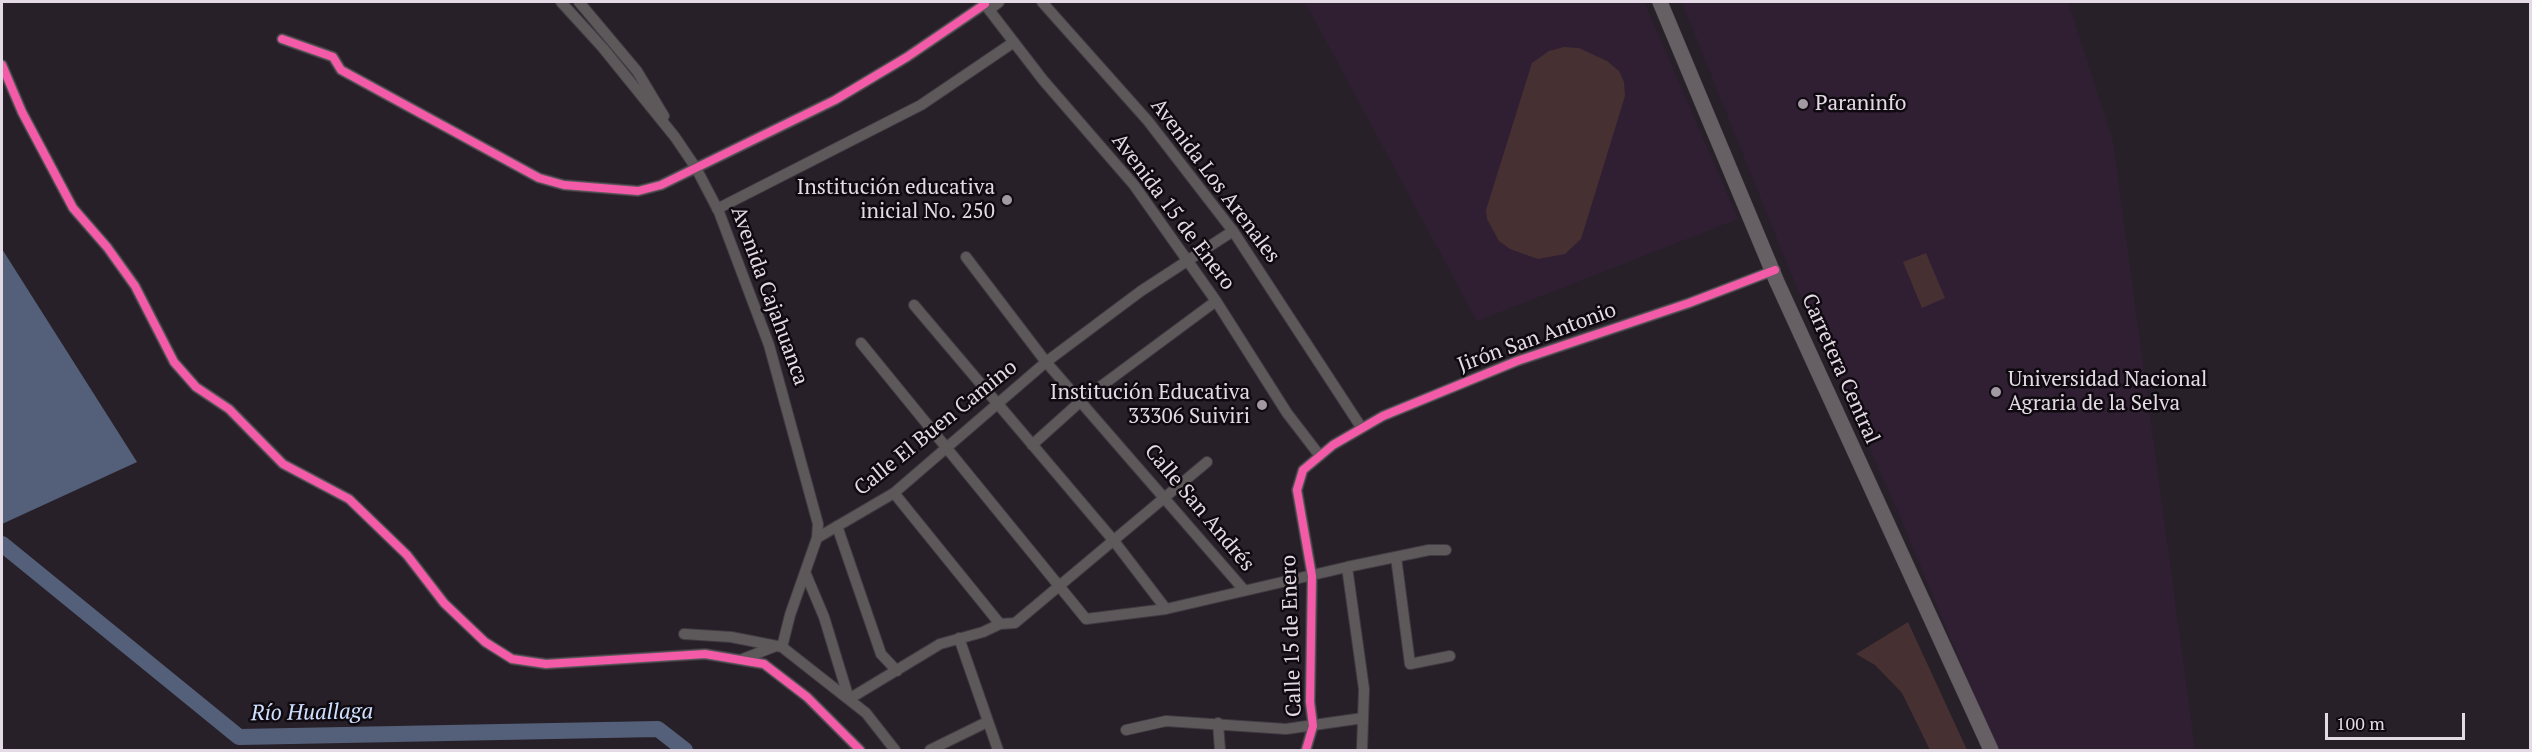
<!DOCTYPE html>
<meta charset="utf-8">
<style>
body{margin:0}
#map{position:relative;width:2532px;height:752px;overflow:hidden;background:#272029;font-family:"PT Serif",serif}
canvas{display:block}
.frame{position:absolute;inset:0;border:3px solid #e4dae5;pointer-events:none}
.scale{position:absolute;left:2325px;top:713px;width:140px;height:27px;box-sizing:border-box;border:3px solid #e4dae5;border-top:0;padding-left:8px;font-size:18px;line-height:21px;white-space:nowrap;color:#e4dae5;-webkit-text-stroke:4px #0f0910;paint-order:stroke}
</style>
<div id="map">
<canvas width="2532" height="752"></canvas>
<div class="frame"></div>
<div class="scale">100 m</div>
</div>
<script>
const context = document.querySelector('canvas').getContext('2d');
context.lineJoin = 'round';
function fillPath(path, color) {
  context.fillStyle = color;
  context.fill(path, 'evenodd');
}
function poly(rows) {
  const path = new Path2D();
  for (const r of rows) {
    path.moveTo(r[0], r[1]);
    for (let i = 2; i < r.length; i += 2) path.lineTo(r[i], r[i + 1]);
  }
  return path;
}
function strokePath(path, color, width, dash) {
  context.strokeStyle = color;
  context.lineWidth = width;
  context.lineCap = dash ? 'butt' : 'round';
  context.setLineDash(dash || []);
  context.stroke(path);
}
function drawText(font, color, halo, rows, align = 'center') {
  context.font = font + ' "PT Serif",serif';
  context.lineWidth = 5;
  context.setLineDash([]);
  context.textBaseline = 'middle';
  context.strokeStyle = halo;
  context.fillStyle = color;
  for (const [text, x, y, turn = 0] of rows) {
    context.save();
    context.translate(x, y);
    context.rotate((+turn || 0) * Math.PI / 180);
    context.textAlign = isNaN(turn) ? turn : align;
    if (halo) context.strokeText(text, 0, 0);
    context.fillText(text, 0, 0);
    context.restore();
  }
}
fillPath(poly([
 [1305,2,1644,2,1738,219,1477,321],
 [1682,2,2068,2,2113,142,2195,750,1997,750,1897,509,1792,276]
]), '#301f33');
fillPath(poly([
 [1564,47,1579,48,1607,61,1619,71,1624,82,1625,96,1581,239,1565,254,1538,259,1510,249,1499,241,1487,219,1486,210,1532,63,1549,51],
 [1926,253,1945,298,1922,308,1903,262],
 [1908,622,1967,750,1930,750,1902,693,1875,665,1856,654]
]), '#473031');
fillPath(poly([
 [2,249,137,462,2,524]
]), '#546079');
strokePath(poly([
 [2,544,239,737,658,729,685,750]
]), '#546079', 16);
const minor = poly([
 [561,2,603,48,675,137,696,168,719,212,769,345,818,524,817,538,790,615,782,647],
 [579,2,637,71,664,116],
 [983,2,1043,80,1134,185,1216,301,1287,413,1320,456],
 [1042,2,1148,121,1233,231,1361,427],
 [989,10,999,2],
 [282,39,333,57,341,70,539,178,564,185,638,191,661,185,835,100,907,57,985,4],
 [2,65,22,112,73,208,107,247,135,286,174,362,196,387,229,409,283,464,349,499,407,555,444,603,485,642,512,659,546,664,705,654,764,664,807,697,860,750],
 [717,209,921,105,1014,42],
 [966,257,1046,362,1244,590],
 [914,305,1114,541,1166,609],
 [861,343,1086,619,1166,609,1347,567,1429,550,1446,550],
 [1032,445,1081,401,1216,301],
 [894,493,1000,624],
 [837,526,881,654,897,671],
 [817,538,894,493,1046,362,1141,291,1233,231],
 [1396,557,1410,664,1450,656],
 [1347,567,1364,689,1362,750],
 [805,572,824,617,849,699,940,644,983,632,1000,624,1015,623,1207,462],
 [684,634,731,637,782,647,866,713,895,750],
 [959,638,998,750],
 [740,660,776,646],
 [1218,723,1220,750],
 [1126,730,1166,721,1286,729,1363,718],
 [930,750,987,722],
 [1306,750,1313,726,1310,702,1312,576,1297,490,1303,470,1333,445,1383,416,1517,361,1689,303,1775,270]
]);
const highway = poly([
 [1660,2,1777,282,1991,750]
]);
strokePath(minor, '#413b42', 12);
strokePath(highway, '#413b42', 16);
strokePath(minor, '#5d595b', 10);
strokePath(highway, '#666064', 15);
strokePath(poly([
 [282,39,333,57,341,70,539,178,564,185,638,191,661,185,835,100,907,57,985,4],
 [2,65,22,112,73,208,107,247,135,286,174,362,196,387,229,409,283,464,349,499,407,555,444,603,485,642,512,659,546,664,705,654,764,664,807,697,860,750],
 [1306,750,1313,726,1310,702,1312,576,1297,490,1303,470,1333,445,1383,416,1517,361,1689,303,1775,270]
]), '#f35aa7', 8);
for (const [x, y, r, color] of [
 [1803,104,6,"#a299a3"],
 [1007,200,6,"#a299a3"],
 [1996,392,6,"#a299a3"],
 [1262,405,6,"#a299a3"]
]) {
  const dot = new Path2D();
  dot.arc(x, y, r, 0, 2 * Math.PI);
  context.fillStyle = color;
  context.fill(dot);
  strokePath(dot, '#0f0910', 2);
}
drawText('21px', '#e4dae5', '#0f0910', [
 ["Paraninfo",1815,104],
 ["Institución educativa",995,188,"right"],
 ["inicial No. 250",995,212,"right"],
 ["Universidad Nacional",2008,380],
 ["Agraria de la Selva",2008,404],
 ["Institución Educativa",1250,393,"right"],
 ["33306 Suiviri",1250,417,"right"]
], 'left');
drawText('21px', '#e4dae5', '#0f0910', [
 ["Avenida Los Arenales",1215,181,53],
 ["Avenida 15 de Enero",1173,212,53],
 ["Avenida Cajahuanca",769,296,70],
 ["Jirón San Antonio",1537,338,-20],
 ["Carretera Central",1840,369,66],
 ["Calle El Buen Camino",936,428,-39],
 ["Calle San Andrés",1199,508,50],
 ["Calle 15 de Enero",1292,636,-92]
]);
drawText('italic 22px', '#d0e0ff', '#0f0910', [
 ["Río Huallaga",312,713,-1]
]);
</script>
